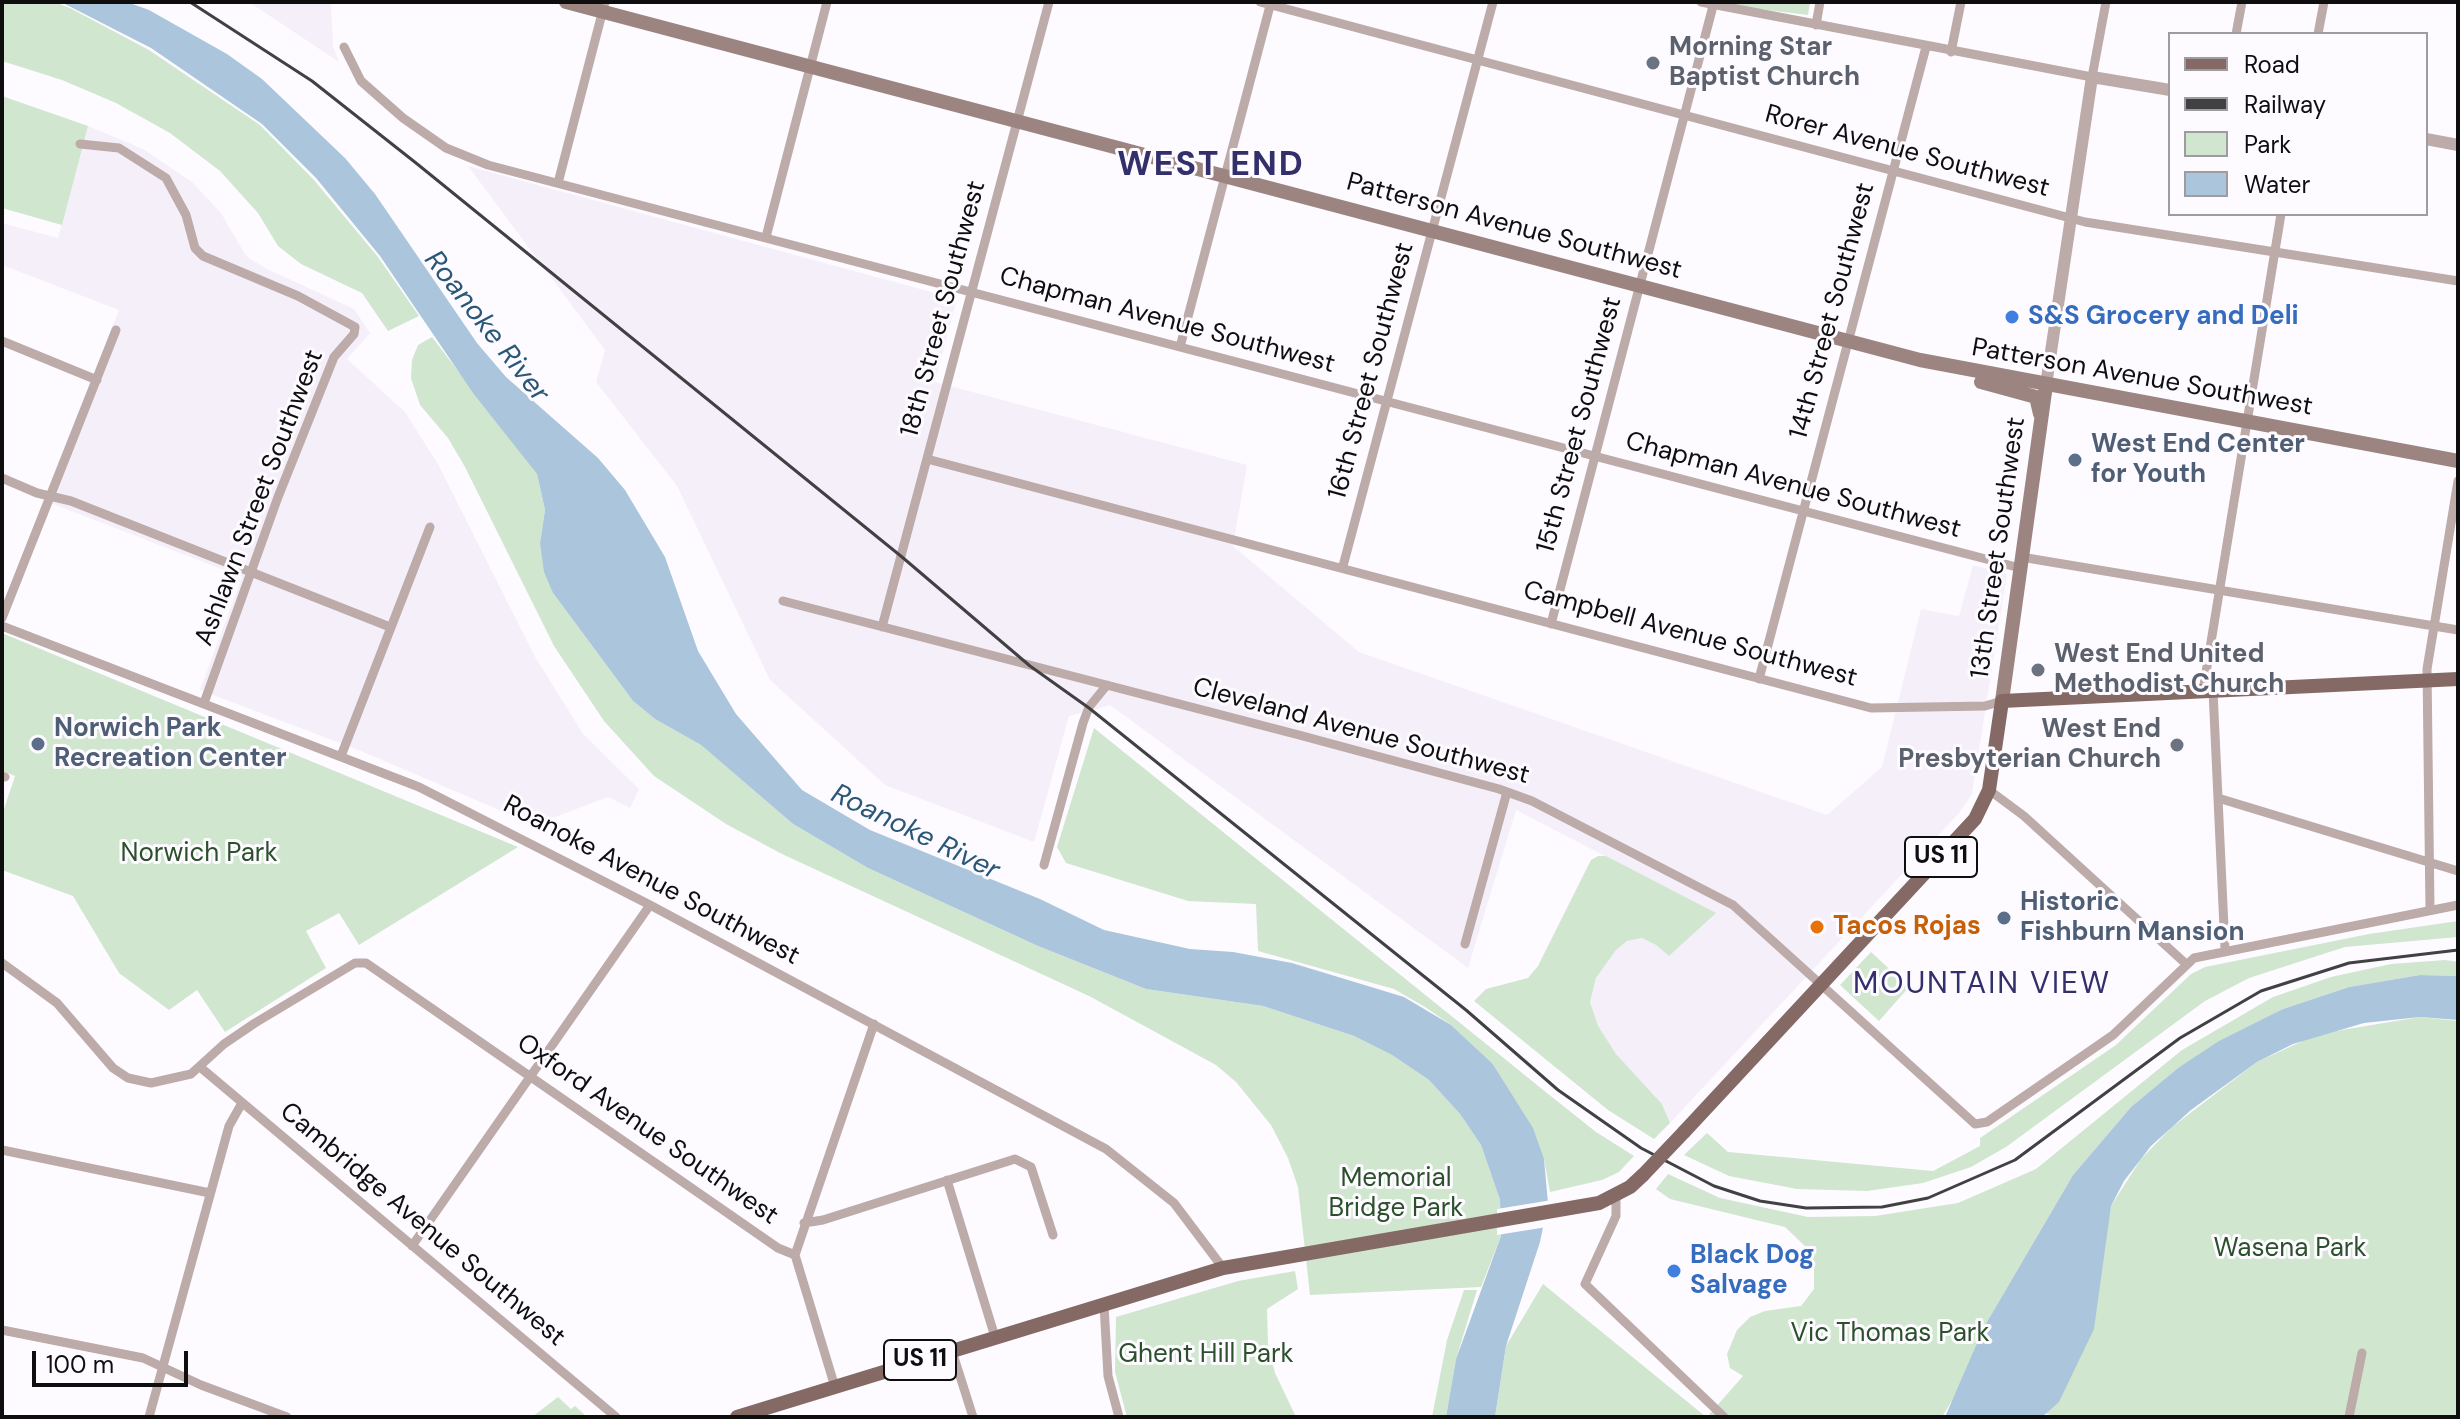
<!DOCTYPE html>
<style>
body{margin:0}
#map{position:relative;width:2460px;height:1419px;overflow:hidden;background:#fdfbff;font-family:"DM Sans",sans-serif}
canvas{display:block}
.frame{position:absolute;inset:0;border:4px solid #0f0e0f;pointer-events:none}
.legend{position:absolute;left:2168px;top:32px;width:260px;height:184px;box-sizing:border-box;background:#fdfbff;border:2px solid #9e9c9f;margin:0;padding:10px 14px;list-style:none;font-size:24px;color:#0f0e0f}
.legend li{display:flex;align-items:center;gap:16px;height:40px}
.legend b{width:40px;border:2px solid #9e9c9f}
.scale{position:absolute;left:32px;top:1351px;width:156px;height:36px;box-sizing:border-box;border:4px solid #0f0e0f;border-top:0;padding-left:10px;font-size:24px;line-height:28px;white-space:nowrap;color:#0f0e0f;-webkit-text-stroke:6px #fdfbff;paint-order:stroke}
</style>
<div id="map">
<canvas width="2460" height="1419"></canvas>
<div class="frame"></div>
<ul class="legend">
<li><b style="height:10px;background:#856964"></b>Road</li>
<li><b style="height:10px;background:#414042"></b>Railway</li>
<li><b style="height:22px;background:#d0e6cf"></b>Park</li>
<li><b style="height:22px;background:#abc6dc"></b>Water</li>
</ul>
<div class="scale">100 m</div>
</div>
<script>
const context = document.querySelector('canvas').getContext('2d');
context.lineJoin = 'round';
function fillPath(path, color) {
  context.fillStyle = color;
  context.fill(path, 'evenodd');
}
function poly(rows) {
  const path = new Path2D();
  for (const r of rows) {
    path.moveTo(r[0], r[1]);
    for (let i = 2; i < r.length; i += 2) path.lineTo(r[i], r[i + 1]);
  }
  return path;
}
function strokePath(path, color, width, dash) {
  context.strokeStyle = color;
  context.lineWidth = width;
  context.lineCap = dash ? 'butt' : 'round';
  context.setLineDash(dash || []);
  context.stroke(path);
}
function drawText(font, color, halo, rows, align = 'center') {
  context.font = font + ' "DM Sans",sans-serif';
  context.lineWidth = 6;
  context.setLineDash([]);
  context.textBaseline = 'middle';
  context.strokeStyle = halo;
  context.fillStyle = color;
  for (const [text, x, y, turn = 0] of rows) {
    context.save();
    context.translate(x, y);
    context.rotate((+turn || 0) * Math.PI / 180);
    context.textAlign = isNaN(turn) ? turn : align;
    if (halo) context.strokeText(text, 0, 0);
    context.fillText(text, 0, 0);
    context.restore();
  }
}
fillPath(poly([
 [249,2,331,2,333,46,339,62],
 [88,126,143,149,192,182,221,213,246,256,267,269,354,309,370,333,347,359,405,412,438,464,534,655,583,734,639,789,630,808,608,797,534,825,361,751,200,690,242,577,43,500,119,310,2,265,2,223,58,238],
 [468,166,957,299,935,382,1247,465,1233,546,1359,652,1827,815,1882,767,1921,609,1959,616,1973,565,2007,574,1972,794,1959,813,1670,1123,1662,1104,1616,1054,1597,1026,1590,1002,1596,978,1616,950,1627,941,1642,938,1656,945,1669,956,1715,913,1516,810,1468,968,1110,705,1069,716,1034,842,885,785,770,680,677,486,596,382,605,350]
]), '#f5effa');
fillPath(poly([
 [2,2,54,2,70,8,149,50,260,125,314,180,378,257,419,316,388,331,362,293,301,264,278,246,258,213,220,171,170,133,116,103,62,80,2,61],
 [1701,2,1810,2,1808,15],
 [2,96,88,126,62,225,2,208],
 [432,337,537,474,545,510,540,543,553,593,633,701,655,719,701,745,793,824,868,868,1038,946,1146,989,1263,1006,1354,1036,1392,1055,1429,1080,1460,1114,1481,1145,1500,1200,1501,1236,1481,1287,1310,1295,1298,1187,1288,1158,1271,1125,1236,1082,1216,1065,1089,996,782,854,726,824,654,776,604,721,554,646,465,467,448,438,420,405,411,378,412,360,418,345],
 [2,634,2,633,518,847,359,945,339,913,306,931,326,968,225,1032,197,990,169,1010,119,973,73,896,2,870,2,815,15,776,2,771],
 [1094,728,1547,1093,1596,1132,1634,1156,1619,1172,1602,1180,1550,1192,1544,1159,1492,1063,1451,1025,1425,1007,1394,989,1258,951,1256,904,1188,901,1066,863,1057,847],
 [1598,856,1606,856,1716,913,1669,956,1656,945,1642,938,1627,941,1616,950,1596,978,1590,1002,1598,1026,1616,1054,1662,1104,1670,1123,1654,1139,1608,1110,1474,1001,1486,989,1528,978,1538,966,1591,860],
 [2458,921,2458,937,2345,947,2249,978,2205,1001,2006,1147,1971,1167,1923,1183,1867,1191,1797,1189,1729,1176,1684,1155,1707,1133,1728,1152,1933,1171,1980,1146,1980,1138,2116,1045,2191,974,2205,967,2369,934],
 [1871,952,1909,987,1879,1021,1840,985],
 [2445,960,2458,962,2458,976,2420,975,2349,987,2283,1009,2178,1068,2131,1107,2073,1175,1984,1327,1956,1394,1942,1417,1707,1417,1743,1376,1730,1368,1727,1354,1737,1330,1750,1317,1765,1311,1801,1306,1814,1289,1814,1263,1807,1248,1785,1227,1670,1199,1656,1189,1668,1174,1720,1198,1808,1217,1875,1216,1958,1203,2036,1169,2182,1050,2273,997,2331,977,2391,964],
 [2420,1017,2458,1021,2458,1417,2065,1417,2046,1414,2079,1360,2111,1206,2141,1159,2172,1127,2257,1062,2318,1034],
 [1295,1271,1298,1289,1267,1309,1268,1344,1275,1373,1296,1417,1127,1417,1115,1372,1116,1317,1238,1281],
 [1543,1284,1706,1417,1495,1417,1506,1346],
 [1464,1290,1477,1290,1456,1359,1446,1417,1432,1417,1447,1340],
 [558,1397,571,1409,575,1406,587,1417,532,1417]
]), '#d0e6cf');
fillPath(poly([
 [61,2,127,2,149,10,227,54,262,79,345,158,375,194,477,343,506,377,598,458,625,490,665,557,698,651,736,714,802,790,870,830,1040,899,1104,930,1190,949,1233,952,1292,963,1404,997,1451,1025,1492,1063,1533,1128,1544,1159,1548,1203,1540,1242,1506,1346,1495,1417,1446,1417,1456,1359,1501,1236,1500,1200,1481,1145,1460,1114,1429,1080,1392,1055,1354,1036,1263,1006,1146,989,1038,946,868,868,793,824,701,745,655,719,633,701,553,593,544,572,540,543,545,510,537,474,473,393,380,256,316,178,262,124,151,48],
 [2420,975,2458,976,2458,1020,2420,1017,2364,1023,2293,1044,2257,1062,2191,1110,2151,1146,2124,1181,2111,1206,2094,1329,2059,1402,2042,1417,1945,1417,1984,1327,2073,1175,2131,1107,2178,1068,2219,1041,2283,1009,2349,987]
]), '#abc6dc');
fillPath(poly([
 [1552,1200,1547,1227,1497,1235,1497,1209]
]), '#fdfbff');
strokePath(poly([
 [1260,2,2085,222,2458,281],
 [1701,2,2092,77,2106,2],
 [1816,25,1820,2],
 [2236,34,2242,2],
 [2318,34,2324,2],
 [344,47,361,81,403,118,446,148,488,165,2020,568],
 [1951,52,1961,2],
 [80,144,119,148,166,178,186,215,195,248,203,256,298,296,355,327,354,334,334,357,278,497,204,703],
 [558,183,605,2],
 [766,237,827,2],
 [2,341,97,380],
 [1180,347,1271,2],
 [927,459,1871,708,1985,706,2002,701],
 [2,478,37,493,71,501,390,627],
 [2021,557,2458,630],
 [1343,566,1493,2],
 [783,601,1299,735,1499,789,1532,801,1733,905,1975,1124,1987,1122,2113,1035,2194,958,2458,905],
 [2,618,116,330],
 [1551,624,1713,6],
 [2,626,419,787,650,905,1106,1149,1174,1203,1223,1268],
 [882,627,1049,2],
 [1759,679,1926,47],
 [2203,691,2281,214],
 [2213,691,2225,949],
 [341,756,430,527],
 [2,776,5,777],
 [1989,790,2024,816,2185,963],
 [2218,798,2458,871],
 [1044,865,1083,723,1089,707,1107,685],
 [2430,910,2427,669,2458,481],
 [1465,944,1507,792],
 [2,963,57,1003,113,1068,128,1078,151,1083,191,1074,224,1044,255,1023,355,963,366,963,677,1178,778,1248,795,1255],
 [200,1067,616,1417],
 [2,1150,210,1193],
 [947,1180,995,1337],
 [1616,1196,1616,1216,1585,1284,1724,1417],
 [804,1223,823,1220,1015,1159,1031,1167,1053,1235],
 [412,1246,650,905],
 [1104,1305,1108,1376,1119,1417],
 [2,1330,143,1358,201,1385,287,1417],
 [952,1351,973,1417],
 [835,1387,795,1255,874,1024],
 [149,1417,229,1126,242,1103],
 [2349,1417,2362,1353]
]), '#bcaba8', 9);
strokePath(poly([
 [2426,139,2458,145],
 [2046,385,2092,77,2170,90]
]), '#bcaba8', 12);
strokePath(poly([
 [566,2,1920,360,2458,461],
 [1981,382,2036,397,2040,414],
 [2002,701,2046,385]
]), '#9c8580', 14);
strokePath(poly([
 [1684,1132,1975,819,1989,790,2002,701,2458,679],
 [737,1417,1223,1268,1599,1203,1630,1187,1643,1175]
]), '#856964', 14);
strokePath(poly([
 [190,2,312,81,416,163,902,557,1030,666,1089,708,1466,1010,1558,1090,1641,1148,1714,1186,1760,1201,1806,1208,1882,1207,1928,1198,2015,1160,2180,1038,2261,991,2349,963,2458,950]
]), '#414042', 3);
strokePath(poly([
 [1643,1175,1684,1132]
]), '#856964', 14);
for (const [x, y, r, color] of [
 [1653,63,8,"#6b7280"],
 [2012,317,8,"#3f7fe0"],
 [2075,460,8,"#5c6f8a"],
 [2038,670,8,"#6b7280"],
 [38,744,8,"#5c6f8a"],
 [2177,745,8,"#6b7280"],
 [2004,918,8,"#5c6f8a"],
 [1817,927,8,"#e8710a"],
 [1674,1271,8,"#3f7fe0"]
]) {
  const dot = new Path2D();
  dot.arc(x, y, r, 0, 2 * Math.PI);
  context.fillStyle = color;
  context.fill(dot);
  strokePath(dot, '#fdfbff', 3);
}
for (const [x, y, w] of [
 [1941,857,72],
 [920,1360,72]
]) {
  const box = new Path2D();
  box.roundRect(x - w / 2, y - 20, w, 40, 6);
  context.fillStyle = '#fdfbff';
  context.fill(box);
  strokePath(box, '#0f0e0f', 2);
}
drawText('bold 24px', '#0f0e0f', null, [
 ["US 11",1941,857],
 ["US 11",920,1360]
]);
drawText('bold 26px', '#5b616d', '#fdfbff', [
 ["Morning Star",1669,48],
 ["Baptist Church",1669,78],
 ["West End United",2054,655],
 ["Methodist Church",2054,685],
 ["West End",2161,730,"right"],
 ["Presbyterian Church",2161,760,"right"]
], 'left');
drawText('26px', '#0f0e0f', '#fdfbff', [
 ["Rorer Avenue Southwest",1907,152,15],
 ["Patterson Avenue Southwest",1514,227,15],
 ["18th Street Southwest",944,309,-75],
 ["14th Street Southwest",1833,311,-75],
 ["Chapman Avenue Southwest",1167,321,15],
 ["16th Street Southwest",1372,371,-75],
 ["Patterson Avenue Southwest",2142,378,10],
 ["15th Street Southwest",1580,425,-75],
 ["Chapman Avenue Southwest",1793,486,15],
 ["Ashlawn Street Southwest",260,498,-69],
 ["13th Street Southwest",1999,548,-82],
 ["Campbell Avenue Southwest",1690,635,15],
 ["Cleveland Avenue Southwest",1361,732,15],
 ["Roanoke Avenue Southwest",651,881,28],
 ["Oxford Avenue Southwest",647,1130,35],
 ["Cambridge Avenue Southwest",422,1225,40]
]);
drawText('bold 26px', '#366cbe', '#fdfbff', [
 ["S&S Grocery and Deli",2028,317],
 ["Black Dog",1690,1256],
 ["Salvage",1690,1286]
], 'left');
drawText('bold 26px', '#4e5e75', '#fdfbff', [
 ["West End Center",2091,445],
 ["for Youth",2091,475],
 ["Norwich Park",54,729],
 ["Recreation Center",54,759],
 ["Historic",2020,903],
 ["Fishburn Mansion",2020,933]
], 'left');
drawText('26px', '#2b502b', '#fdfbff', [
 ["Norwich Park",199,854],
 ["Memorial",1396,1179],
 ["Bridge Park",1396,1209],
 ["Wasena Park",2290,1249],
 ["Vic Thomas Park",1890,1334],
 ["Ghent Hill Park",1206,1355]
]);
drawText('bold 26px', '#c56008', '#fdfbff', [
 ["Tacos Rojas",1833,927]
], 'left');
drawText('italic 28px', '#2a5777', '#fdfbff', [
 ["Roanoke River",486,327,52],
 ["Roanoke River",915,833,26]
]);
context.letterSpacing = '2px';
drawText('30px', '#322f6a', '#fdfbff', [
 ["MOUNTAIN VIEW",1982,985]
]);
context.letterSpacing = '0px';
context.letterSpacing = '2px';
drawText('bold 34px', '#322f6a', '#fdfbff', [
 ["WEST END",1211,166]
]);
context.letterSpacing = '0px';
</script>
